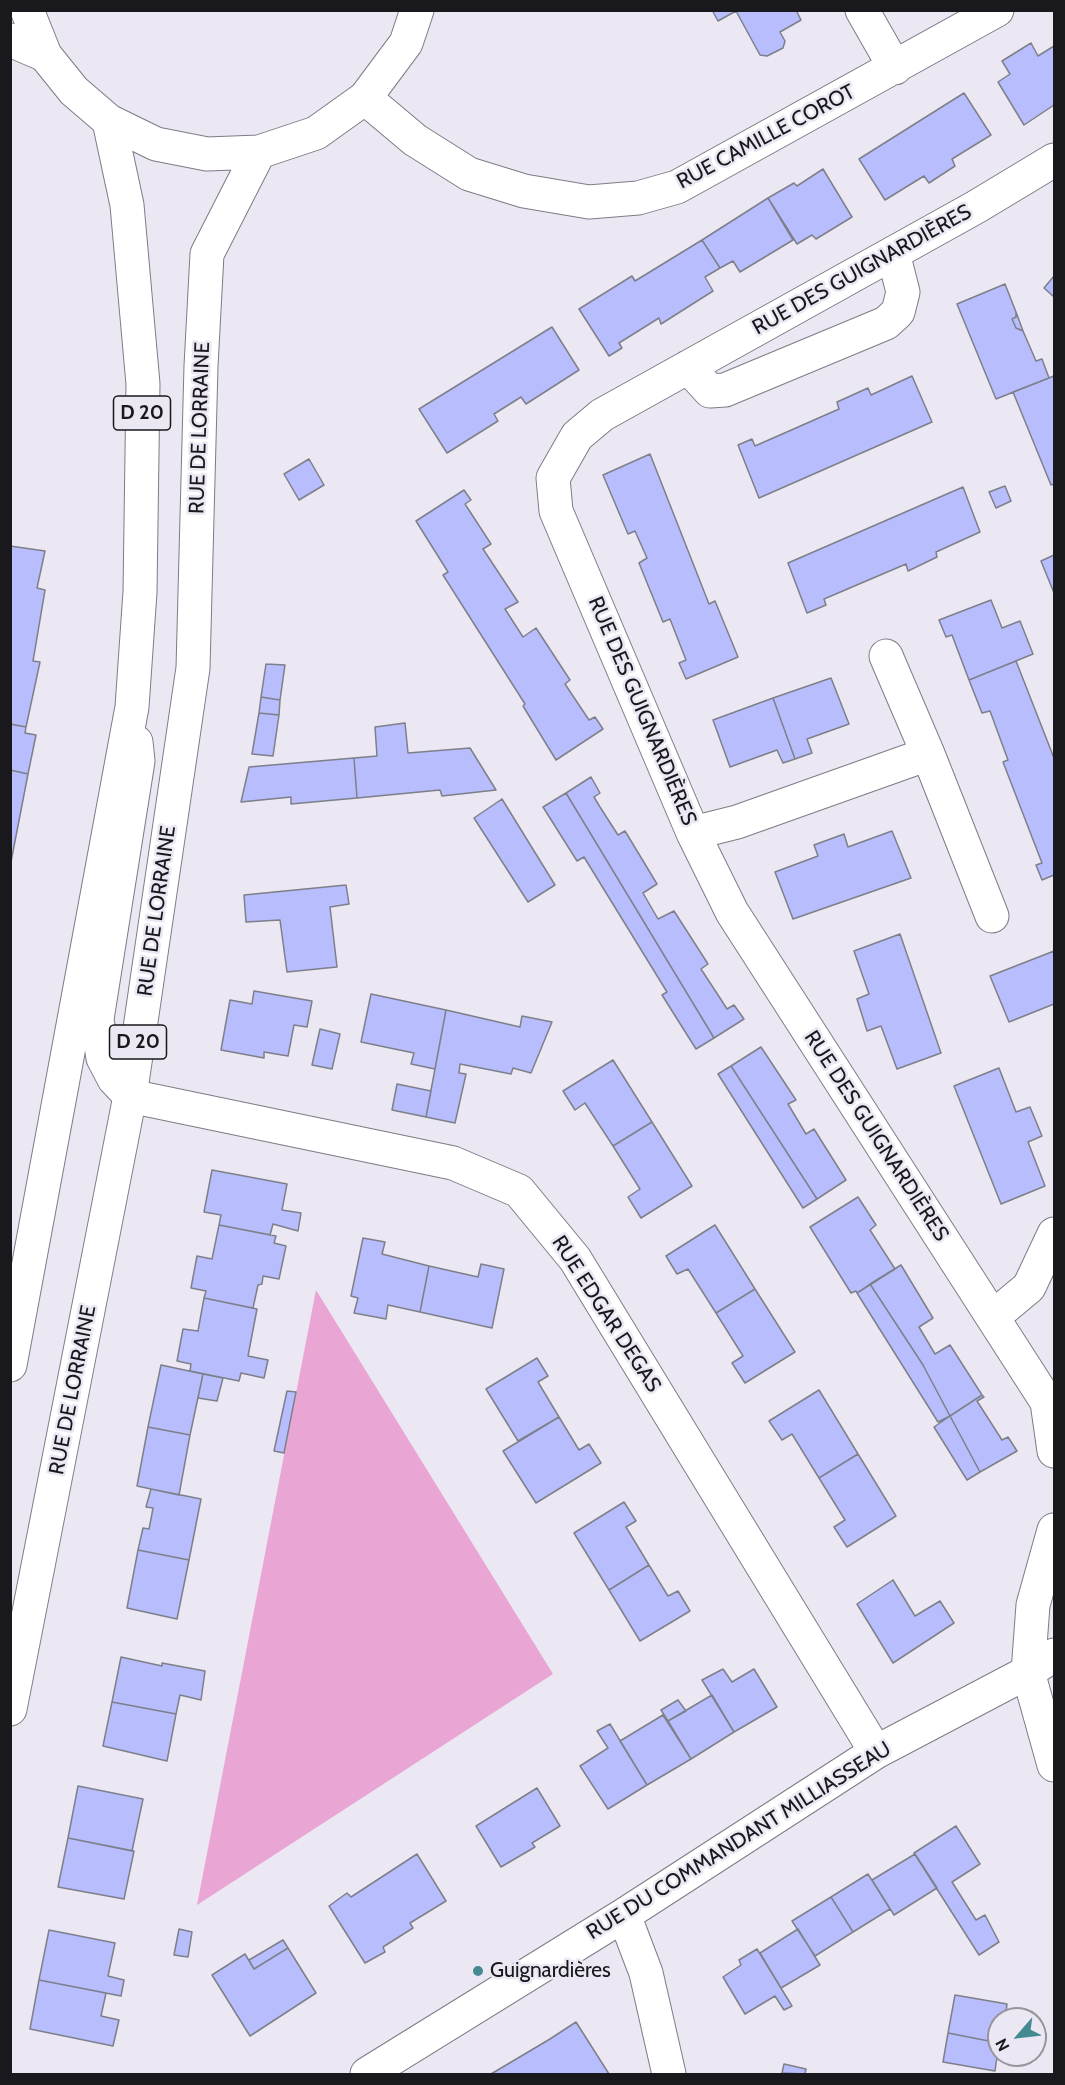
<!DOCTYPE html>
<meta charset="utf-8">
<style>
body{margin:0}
#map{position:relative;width:1065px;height:2085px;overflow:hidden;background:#ebe7f3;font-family:Cabin,sans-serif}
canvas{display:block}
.frame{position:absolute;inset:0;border:12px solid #19181c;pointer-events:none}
.north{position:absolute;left:987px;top:2007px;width:60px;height:60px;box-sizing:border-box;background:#ebe7f3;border:2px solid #97949d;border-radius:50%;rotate:242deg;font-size:16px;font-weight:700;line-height:24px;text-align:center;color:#19181c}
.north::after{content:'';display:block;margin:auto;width:21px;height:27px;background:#438a91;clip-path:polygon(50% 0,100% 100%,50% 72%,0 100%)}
</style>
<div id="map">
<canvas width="1065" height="2085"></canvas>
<div class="frame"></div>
<div class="north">N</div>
</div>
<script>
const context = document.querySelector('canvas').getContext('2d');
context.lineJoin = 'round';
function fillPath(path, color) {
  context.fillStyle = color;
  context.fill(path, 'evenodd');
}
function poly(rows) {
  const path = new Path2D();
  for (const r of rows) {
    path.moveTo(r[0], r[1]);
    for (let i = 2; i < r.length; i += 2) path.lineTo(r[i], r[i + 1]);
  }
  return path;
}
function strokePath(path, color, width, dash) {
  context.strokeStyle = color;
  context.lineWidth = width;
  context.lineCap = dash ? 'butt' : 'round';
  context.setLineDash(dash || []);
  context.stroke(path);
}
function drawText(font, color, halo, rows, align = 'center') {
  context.font = font + ' Cabin,sans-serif';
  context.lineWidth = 5;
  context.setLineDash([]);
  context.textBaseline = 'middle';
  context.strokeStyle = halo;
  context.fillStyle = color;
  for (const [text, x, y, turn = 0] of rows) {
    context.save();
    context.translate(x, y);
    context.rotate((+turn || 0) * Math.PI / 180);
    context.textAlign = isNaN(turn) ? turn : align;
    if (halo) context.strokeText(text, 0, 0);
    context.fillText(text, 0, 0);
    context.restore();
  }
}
fillPath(poly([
 [316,1290,553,1674,197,1905]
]), '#e9a6d4');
const building = poly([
 [712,10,796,10,801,20,780,32,785,41,783,48,767,56,760,55,736,11,718,21,712,10],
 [1031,43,1038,56,1054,46,1054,105,1024,125,998,82,1010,74,1002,61,1031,43],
 [964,93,991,135,952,159,955,166,929,183,924,176,885,200,859,159,964,93],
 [823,169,852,217,816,239,812,235,797,244,768,198,794,183,797,186,823,169],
 [768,198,793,240,740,272,733,261,720,268,702,240,768,198],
 [702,240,720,268,705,277,713,291,661,324,659,318,619,343,622,348,609,356,579,309,632,276,635,281,702,240],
 [1054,276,1054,297,1044,288,1054,276],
 [1005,284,1016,312,1016,317,1012,319,1016,328,1023,331,1036,361,1042,359,1049,378,996,399,957,304,1005,284],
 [1016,312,1023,331,1016,328,1012,319,1016,317,1016,312],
 [552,327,579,370,526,404,521,397,494,414,498,421,447,453,419,409,552,327],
 [912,376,932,422,759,498,738,445,752,439,755,446,839,409,837,402,868,388,871,395,912,376],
 [1054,376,1054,484,1051,485,1013,392,1054,376],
 [650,454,709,604,715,601,738,657,686,679,679,663,686,660,670,619,663,622,639,563,647,558,635,531,628,534,603,475,650,454],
 [309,459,324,485,299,500,284,474,309,459],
 [1005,486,1011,501,996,508,989,492,1005,486],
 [963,487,980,532,936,552,937,557,908,571,906,564,824,599,826,605,807,613,788,563,963,487],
 [464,490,471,500,465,504,491,544,483,549,518,602,505,609,523,637,536,628,570,680,565,684,589,720,595,717,603,729,556,760,523,706,525,704,443,575,448,572,416,521,464,490],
 [10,546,45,551,37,588,45,590,33,661,40,662,26,727,10,724,10,546],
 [1054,555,1054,593,1041,561,1054,555],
 [991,600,1002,628,1020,621,1033,654,969,680,952,635,946,637,939,620,991,600],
 [1016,661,1054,758,1054,875,1042,880,1036,865,1042,863,1003,762,1008,760,990,711,982,713,969,680,1016,661],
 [266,664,285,665,280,700,261,697,266,664],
 [831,678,849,724,807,739,812,753,795,759,773,698,831,678],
 [261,697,280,700,279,715,259,713,261,697],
 [773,698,795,759,783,763,777,750,730,767,713,720,773,698],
 [259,713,279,715,273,756,252,754,259,713],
 [405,723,408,753,470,748,496,790,442,796,440,790,357,798,354,758,377,756,375,727,405,723],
 [10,724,26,727,25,733,36,735,28,774,10,770,10,724],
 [354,758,357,798,291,804,291,797,241,802,249,767,354,758],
 [10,770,28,774,10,867,10,770],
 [591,777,600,793,594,797,600,807,618,835,625,831,657,884,643,893,658,919,674,911,708,964,701,969,720,998,727,1009,734,1005,744,1019,714,1038,566,793,591,777],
 [566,793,714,1038,696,1049,662,995,667,992,584,857,577,861,543,807,566,793],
 [502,799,555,885,528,902,474,818,502,799],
 [892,831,911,878,793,919,775,872,818,856,814,845,844,834,848,847,892,831],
 [346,885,349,904,330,907,337,967,287,972,280,920,246,922,244,895,346,885],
 [900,934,941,1053,897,1069,881,1026,867,1031,857,999,869,994,854,951,900,934],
 [1054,951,1054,1004,1009,1022,990,976,1054,951],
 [254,991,312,1001,307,1027,294,1025,288,1056,264,1052,264,1058,221,1050,230,1000,252,1004,254,991],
 [371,994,446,1010,435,1069,411,1064,414,1053,361,1042,371,994],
 [446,1010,520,1027,522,1016,552,1022,531,1073,513,1068,511,1074,460,1064,459,1073,466,1074,455,1123,426,1117,446,1010],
 [320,1029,340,1034,332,1069,312,1065,320,1029],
 [761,1047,796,1100,788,1104,806,1134,814,1129,846,1180,817,1199,731,1066,761,1047],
 [613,1060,652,1122,613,1146,585,1103,575,1110,563,1091,613,1060],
 [731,1066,817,1199,803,1208,718,1074,731,1066],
 [999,1068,1016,1112,1030,1107,1042,1136,1028,1142,1045,1186,1001,1204,954,1086,999,1068],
 [397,1084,431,1091,426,1117,392,1110,397,1084],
 [652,1122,692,1186,641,1218,628,1197,640,1189,613,1146,652,1122],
 [212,1170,287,1184,282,1210,301,1213,298,1231,273,1224,270,1235,219,1225,221,1215,204,1212,212,1170],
 [858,1197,876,1225,870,1230,895,1269,857,1293,856,1291,851,1293,810,1227,858,1197],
 [219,1225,276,1236,274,1243,286,1246,279,1279,263,1276,262,1284,258,1285,253,1308,204,1298,206,1291,191,1288,197,1256,212,1259,219,1225],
 [715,1225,755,1289,716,1313,688,1269,677,1274,666,1256,715,1225],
 [363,1238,385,1242,382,1254,429,1266,420,1312,388,1305,386,1319,354,1313,358,1298,351,1296,363,1238],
 [481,1264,504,1269,492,1328,420,1312,429,1266,478,1277,481,1264],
 [901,1265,933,1318,919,1327,935,1354,950,1345,982,1395,950,1416,923,1365,870,1284,901,1265],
 [870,1284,923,1365,950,1416,938,1422,857,1293,870,1284],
 [755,1289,795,1352,745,1383,732,1363,743,1356,716,1313,755,1289],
 [204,1298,257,1309,248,1356,268,1360,264,1378,241,1373,239,1381,190,1371,191,1364,177,1361,183,1329,198,1331,204,1298],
 [537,1358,548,1376,538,1382,559,1417,518,1441,486,1389,537,1358],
 [161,1365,203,1374,190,1435,148,1427,161,1365],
 [203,1374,223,1378,217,1401,198,1398,203,1374],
 [819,1390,858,1454,819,1478,792,1434,782,1440,769,1421,819,1390],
 [287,1391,296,1392,284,1453,274,1451,287,1391],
 [982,1395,984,1397,977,1401,1002,1440,1008,1437,1017,1451,980,1472,950,1416,982,1395],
 [950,1416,980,1472,967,1480,934,1427,950,1416],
 [559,1417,579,1450,589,1444,601,1463,536,1503,503,1451,559,1417],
 [148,1427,190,1435,179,1495,137,1486,148,1427],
 [858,1454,896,1516,847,1547,834,1527,845,1520,819,1478,858,1454],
 [151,1489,201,1499,189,1560,138,1550,143,1528,149,1529,151,1519,153,1508,146,1507,151,1489],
 [624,1502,636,1521,626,1527,649,1565,609,1590,574,1533,624,1502],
 [138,1550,189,1560,177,1619,127,1608,138,1550],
 [649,1565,668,1596,678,1591,690,1611,640,1641,609,1590,649,1565],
 [893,1580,915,1616,940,1601,954,1623,893,1663,857,1604,893,1580],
 [121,1657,162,1666,162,1663,205,1671,201,1700,180,1695,176,1714,112,1702,121,1657],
 [723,1669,732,1682,754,1669,777,1707,734,1732,702,1680,723,1669],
 [712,1695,734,1732,691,1759,668,1721,712,1695],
 [678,1700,686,1711,668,1721,661,1710,678,1700],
 [112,1702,176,1714,167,1761,103,1746,112,1702],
 [663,1715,691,1759,647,1785,620,1741,663,1715],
 [610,1724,647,1785,608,1809,580,1766,608,1748,597,1731,610,1724],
 [78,1786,143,1799,132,1851,68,1838,78,1786],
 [537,1788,560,1826,532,1843,535,1847,501,1867,476,1826,537,1788],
 [956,1826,980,1864,952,1882,976,1920,985,1915,999,1942,979,1955,914,1853,956,1826],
 [68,1838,134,1851,124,1899,58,1887,68,1838],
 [417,1854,446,1901,410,1923,413,1928,383,1947,385,1952,365,1963,329,1906,347,1893,351,1897,417,1854],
 [915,1854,937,1888,894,1915,872,1880,915,1854],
 [868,1874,890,1909,853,1932,831,1897,868,1874],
 [831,1897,853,1932,815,1956,792,1921,831,1897],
 [179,1929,192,1932,188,1957,174,1955,179,1929],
 [798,1929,820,1965,781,1988,760,1953,798,1929],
 [49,1930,115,1943,108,1976,124,1980,121,1996,39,1980,49,1930],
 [283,1940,288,1948,254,1969,249,1960,283,1940],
 [288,1948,316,1993,250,2036,212,1975,245,1954,254,1969,288,1948],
 [757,1949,792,2006,784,2010,775,1996,745,2014,723,1977,741,1965,739,1960,757,1949],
 [39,1980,106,1993,101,2016,119,2020,113,2046,30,2029,39,1980],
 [955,1995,1007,2004,1005,2019,999,2019,999,2043,948,2033,955,1995],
 [576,2022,609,2074,491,2074,550,2039,576,2022],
 [948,2033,999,2043,995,2071,943,2062,948,2033],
 [784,2064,806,2069,805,2074,782,2073,784,2064]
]);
fillPath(building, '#b8bdfd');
strokePath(building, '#7d7f89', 1.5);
const minor = poly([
 [862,10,895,68],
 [10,40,45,55],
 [365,98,415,140,469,174,524,191,589,202,638,198,677,187,997,10],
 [1054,160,976,207,602,415,577,436,553,478,556,511,693,833,732,912,1047,1402,1054,1451],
 [688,367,710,391,725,390,886,323,898,312,903,292,893,253],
 [886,656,928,754],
 [136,742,138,761,97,1019,103,1058,114,1079,130,1096,453,1163,519,1191,575,1259,876,1752],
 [693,833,737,822,928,754,992,916],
 [993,1317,1029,1287,1054,1234],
 [1054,1530,1033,1605,1028,1672,1054,1765],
 [624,1915,646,1973,669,2074],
 [367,2074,624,1915,876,1752,1028,1672,1054,1655]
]);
const major = poly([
 [27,10,45,55,74,91,109,121,156,144,207,154,259,152,316,133,365,98,406,43,417,10],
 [10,1365,132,707,140,592,143,384,127,205,109,121],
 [10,1709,130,1096,193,668,201,366,207,254,259,152]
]);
strokePath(minor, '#7f7b86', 35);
strokePath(major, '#7f7b86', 35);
strokePath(minor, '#fff', 33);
strokePath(major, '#fff', 33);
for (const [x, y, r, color] of [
 [478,1971,6,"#438a91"]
]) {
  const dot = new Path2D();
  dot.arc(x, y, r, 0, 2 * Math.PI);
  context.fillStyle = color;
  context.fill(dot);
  strokePath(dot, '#ebe7f3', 2);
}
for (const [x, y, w] of [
 [142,413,57],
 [138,1042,57]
]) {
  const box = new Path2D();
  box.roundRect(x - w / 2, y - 17, w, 34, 4.5);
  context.fillStyle = '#ebe7f3';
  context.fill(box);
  strokePath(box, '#19181c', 1.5);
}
drawText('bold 20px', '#19181c', null, [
 ["D 20",142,413],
 ["D 20",138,1042]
]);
drawText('21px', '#19181c', '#ebe7f3', [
 ["RUE CAMILLE COROT",766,137,-28],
 ["RUE DES GUIGNARDIÈRES",862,270,-29],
 ["RUE DE LORRAINE",200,428,-88],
 ["RUE DES GUIGNARDIÈRES",642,711,67],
 ["RUE DE LORRAINE",157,911,-82],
 ["RUE DES GUIGNARDIÈRES",876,1136,57],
 ["RUE EDGAR DEGAS",606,1314,57],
 ["RUE DE LORRAINE",73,1390,-79],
 ["RUE DU COMMANDANT MILLIASSEAU",739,1841,-32]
]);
drawText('21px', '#19181c', '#ebe7f3', [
 ["Guignardières",490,1971]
], 'left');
</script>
